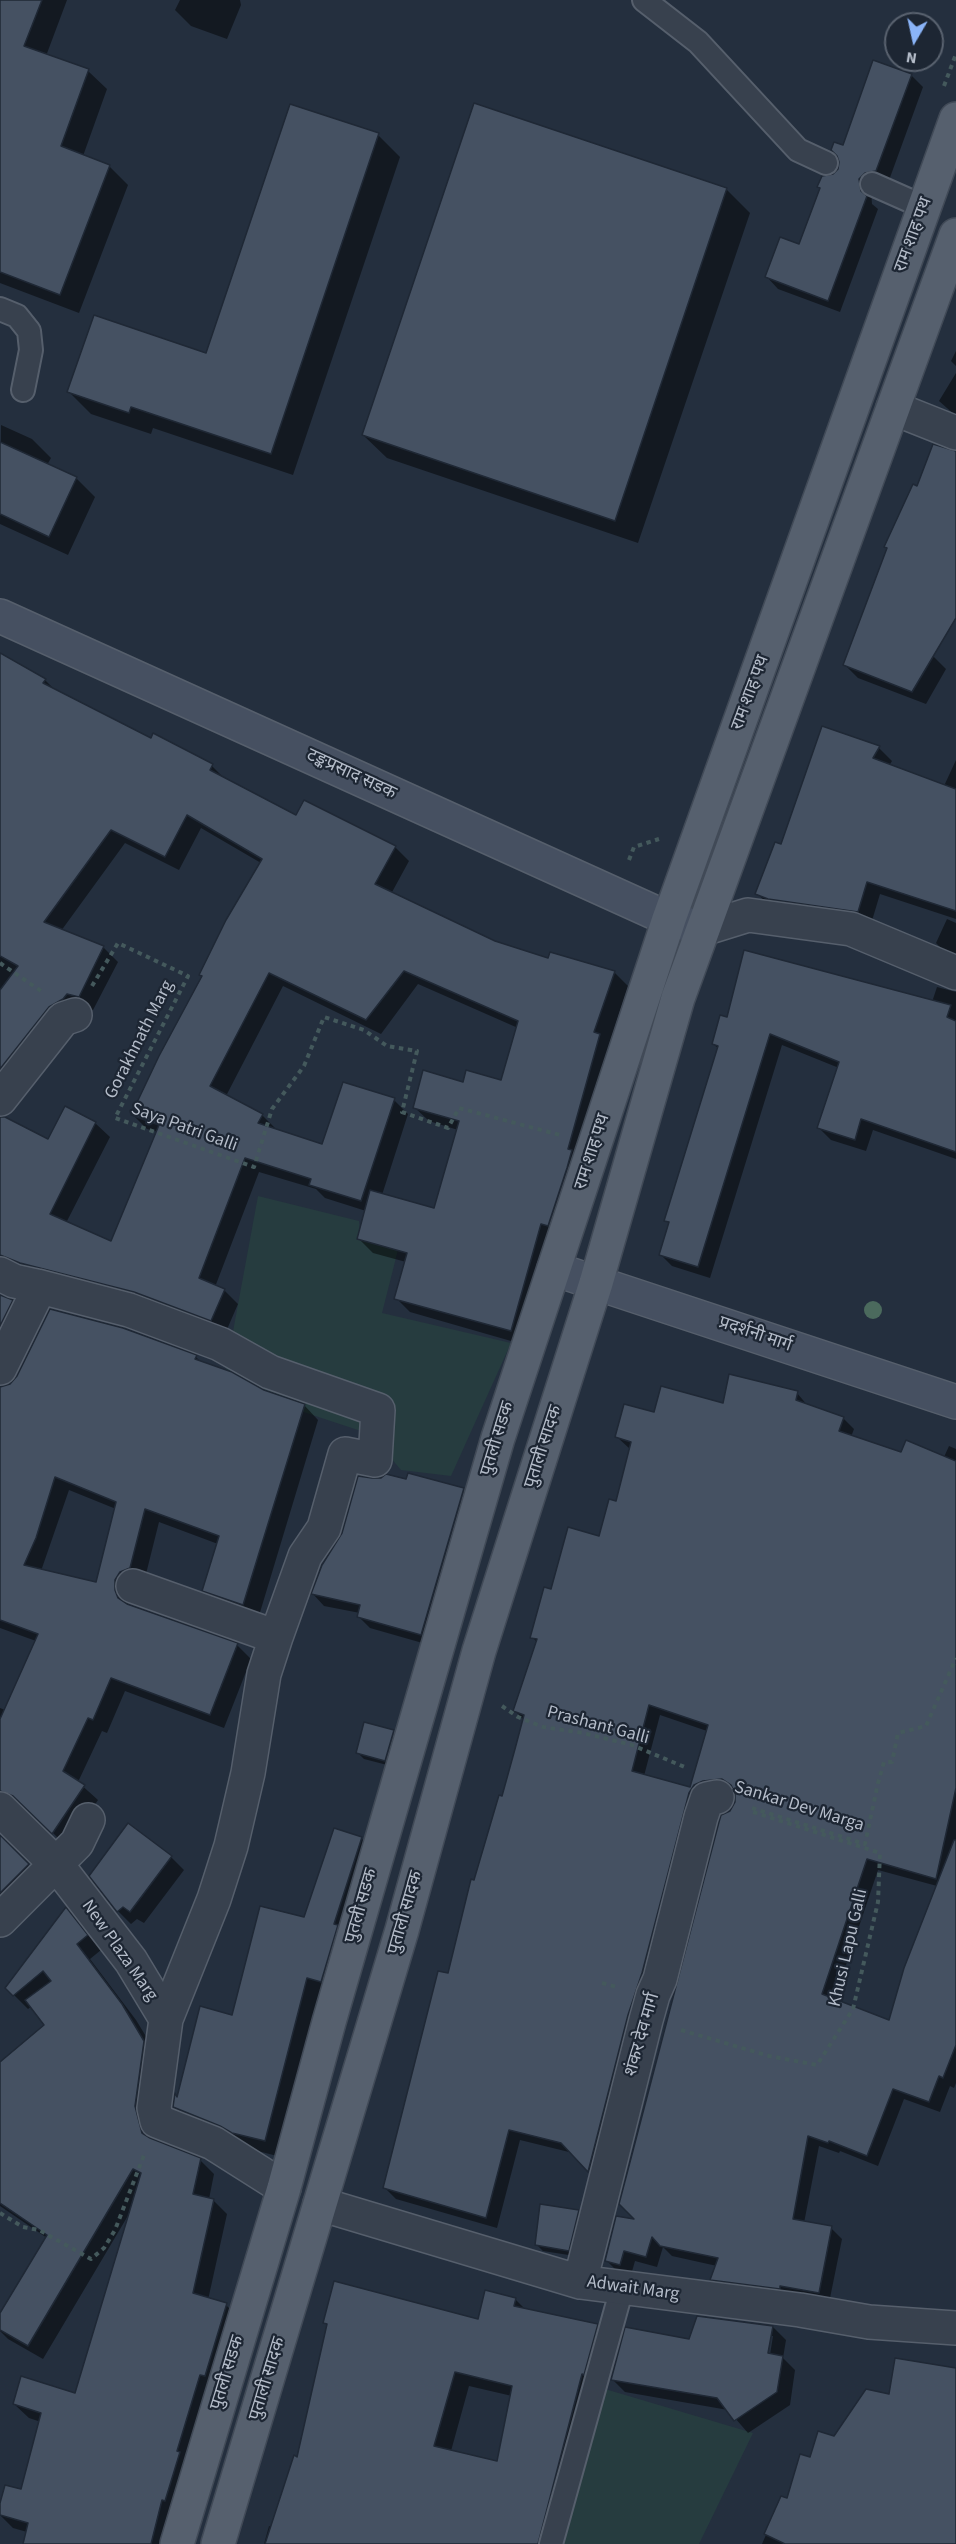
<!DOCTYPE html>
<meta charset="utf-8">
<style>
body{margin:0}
#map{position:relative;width:956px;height:2544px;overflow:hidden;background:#242f3e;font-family:"Source Sans 3",sans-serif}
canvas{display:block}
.north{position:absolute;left:884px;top:12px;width:60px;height:60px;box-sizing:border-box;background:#1d2633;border:2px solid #59626f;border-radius:50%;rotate:189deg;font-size:16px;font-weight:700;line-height:24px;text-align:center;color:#b4bcc9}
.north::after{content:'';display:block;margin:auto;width:21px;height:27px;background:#8ab4f8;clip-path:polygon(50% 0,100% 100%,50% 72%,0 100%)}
</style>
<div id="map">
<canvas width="956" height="2544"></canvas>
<div class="north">N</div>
</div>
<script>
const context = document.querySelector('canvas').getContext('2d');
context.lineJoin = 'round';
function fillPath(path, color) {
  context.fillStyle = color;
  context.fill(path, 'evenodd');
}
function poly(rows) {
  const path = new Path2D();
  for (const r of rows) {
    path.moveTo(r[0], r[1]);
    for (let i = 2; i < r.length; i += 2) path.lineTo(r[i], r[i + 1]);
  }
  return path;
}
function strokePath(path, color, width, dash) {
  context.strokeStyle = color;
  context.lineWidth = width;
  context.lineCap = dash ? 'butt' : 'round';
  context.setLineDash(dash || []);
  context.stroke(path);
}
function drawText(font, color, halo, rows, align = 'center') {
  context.font = font + ' "Source Sans 3","Noto Sans Devanagari",sans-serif';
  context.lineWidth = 4.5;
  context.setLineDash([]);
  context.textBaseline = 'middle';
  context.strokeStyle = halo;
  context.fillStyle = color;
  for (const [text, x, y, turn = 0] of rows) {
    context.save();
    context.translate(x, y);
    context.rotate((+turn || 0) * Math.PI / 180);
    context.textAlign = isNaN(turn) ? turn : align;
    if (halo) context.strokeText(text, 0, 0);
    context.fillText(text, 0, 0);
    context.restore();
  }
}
fillPath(poly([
 [258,1196,359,1221,361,1240,399,1246,382,1313,511,1343,451,1476,401,1470,379,1444,361,1431,279,1404,225,1375],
 [605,2389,753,2433,699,2544,558,2544]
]), '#263c3f');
fillPath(poly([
 [0,0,67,0,46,56,88,71,107,89,83,156,109,166,128,185,79,313,0,283],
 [180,0,240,0,241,5,227,39,191,26,175,10],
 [911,75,923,87,888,183,871,191,872,204,878,209,840,312,778,289,767,277,800,246,834,176,839,170,844,147],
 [378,135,400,157,293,475,153,428,151,434,91,414,69,392,207,355],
 [726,189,750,213,638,543,387,458,363,435],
 [956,351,956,366,951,361],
 [956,373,956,416,939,401],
 [1,425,32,439,51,458,47,465,76,478,95,497,68,555,0,524],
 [956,452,956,589,918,652,933,656,946,669,926,704,858,678,845,665,918,488],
 [0,655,45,680,56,691,152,740,212,766,226,780,297,817,395,847,409,861,391,894,494,942,549,959,614,972,628,986,609,1045,613,1050,525,1345,410,1312,396,1298,406,1262,373,1253,358,1238,366,1211,325,1198,316,1189,259,1172,215,1287,224,1290,238,1304,225,1334,0,1277,0,1119,49,1141,95,1123,110,1137,66,1223,112,1243,158,1132,147,1129,133,1115,261,863,201,828,179,870,125,843,61,931,104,948,118,962,93,1010,82,1007,0,1100],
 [418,984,518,1028,502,1082,464,1083,414,1107,429,1121,458,1130,435,1209,382,1195,408,1114,394,1100,323,1146,276,1129,262,1115,226,1096,283,986,381,1034],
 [823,728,879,748,892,761,889,766,944,786,956,760,956,919,880,894,871,924,770,907,757,893,782,846],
 [947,919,956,923,956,959,948,955,936,943],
 [937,987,956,992,956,1159,873,1130,866,1151,831,1140,819,1128,839,1068,782,1045,710,1278,672,1266,660,1254,670,1224,666,1220,719,1049,713,1044,728,1019,932,1002],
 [0,1296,12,1301,26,1315,0,1368],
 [196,1357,202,1363,263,1391,304,1405,318,1420,258,1619,218,1605,204,1590,218,1544,159,1522,144,1582,129,1595,128,1606,237,1645,251,1659,224,1728,125,1691,107,1733,102,1731,78,1782,98,1800,67,1847,29,1809,21,1805,9,1805,0,1811,0,1708,5,1710,36,1641,0,1628,0,1388],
 [69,1490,116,1509,97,1583,41,1571],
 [797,1393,808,1406,843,1418,854,1429,851,1437,902,1454,944,1457,949,1446,956,1449,956,2083,954,2088,950,2086,940,2112,904,2099,878,2166,840,2151,839,2153,819,2146,804,2223,831,2228,842,2239,829,2303,723,2290,712,2279,717,2266,672,2256,663,2247,657,2267,635,2261,631,2275,617,2271,606,2260,638,2221,731,1812,736,1803,735,1790,714,1791,600,2181,573,2153,520,2140,497,2228,396,2199,385,2188,475,1882,503,1797,524,1720,515,1711,537,1642,532,1637,553,1590,600,1538,617,1503,630,1449,617,1437,656,1414],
 [660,1715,707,1731,691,1789,644,1776],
 [878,1870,937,1886,890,2022,834,2001],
 [463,1489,475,1501,433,1646,370,1628,359,1617,360,1613,324,1606,313,1594],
 [393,1731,400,1738,391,1766,364,1759,357,1752],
 [335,1830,362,1839,378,1855,281,2157,250,2149,191,2123,175,2107,233,2016,305,1918],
 [0,1837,42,1879,0,1917],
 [171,1857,184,1870,144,1923,137,1919,131,1924,118,1911],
 [66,1909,101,1950,90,1959,136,2020,158,2056,149,2121,154,2142,200,2160,214,2174,209,2199,213,2200,227,2214,208,2300,226,2305,240,2319,168,2544,24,2544,27,2532,13,2528,0,2515,0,2509,22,2491,41,2422,29,2418,14,2404,76,2394,129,2214,43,2359,8,2339,0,2331,0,2316,47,2238,0,2206,0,2064,46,2025,32,2006,28,2009,7,1988],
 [578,2212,584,2218,575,2256,543,2251,536,2244],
 [515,2299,526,2310,597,2325,611,2340,555,2544,264,2544,269,2526,272,2527,299,2458,328,2326,325,2323,479,2320],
 [469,2386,512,2396,498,2463,451,2451],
 [773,2327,786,2340,783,2358,795,2370,790,2405,748,2433,728,2410,625,2392,612,2379,690,2341],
 [770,2336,773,2336,769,2361,766,2360],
 [956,2369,956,2544,762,2544,782,2498,788,2500,811,2459,890,2396]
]), '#0007');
const building = poly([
 [0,0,42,0,24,46,89,69,61,146,110,165,60,295,0,272,0,0],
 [873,60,912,74,876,171,865,173,859,179,861,191,867,196,828,301,765,277,780,237,799,244,820,188,817,187,822,176,833,174,838,169,839,162,837,156,831,150,834,142,843,145,873,60],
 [474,103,727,188,615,521,362,435,474,103],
 [290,104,379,133,271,454,131,407,129,413,67,392,94,315,206,353,290,104],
 [0,442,77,477,49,537,0,514,0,442],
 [933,444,956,451,956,618,912,692,843,665,887,548,884,547,913,484,917,486,933,444],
 [0,653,46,679,43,683,151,738,153,733,213,764,210,770,296,815,304,800,396,846,375,884,495,941,548,958,550,952,615,971,594,1032,600,1034,568,1149,572,1150,567,1168,548,1226,541,1224,511,1331,394,1299,407,1253,357,1239,370,1190,434,1208,459,1121,413,1108,423,1070,463,1082,466,1070,501,1080,518,1021,404,971,366,1020,269,973,210,1086,263,1114,258,1123,322,1144,343,1082,395,1098,361,1201,309,1185,311,1179,245,1158,199,1278,225,1289,211,1321,134,1292,20,1263,0,1255,0,1117,5,1117,48,1139,65,1106,96,1122,50,1214,111,1241,159,1125,131,1115,159,1056,202,976,199,975,226,920,262,859,187,815,165,857,111,830,44,922,104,946,79,997,67,994,63,999,49,1007,0,1069,0,990,18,966,0,956,0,653],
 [822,726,880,746,873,758,956,789,956,911,867,882,858,912,768,899,755,894,775,842,781,844,822,726],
 [744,950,951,1005,947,1017,956,1021,956,1152,861,1119,855,1140,817,1128,839,1062,770,1034,698,1267,659,1255,669,1222,664,1221,718,1046,712,1044,720,1015,727,1017,744,950],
 [0,1295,13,1300,0,1326,0,1295],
 [50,1309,123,1328,197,1355,195,1359,232,1372,264,1390,305,1404,243,1605,202,1591,219,1536,145,1509,130,1568,120,1572,115,1580,115,1590,118,1598,127,1604,238,1643,210,1715,111,1678,93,1720,88,1718,63,1771,85,1785,52,1834,13,1796,0,1791,0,1719,38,1634,0,1620,0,1387,10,1384,17,1376,50,1309],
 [55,1477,116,1502,96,1582,24,1565,36,1538,55,1477],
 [729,1374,798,1391,796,1400,844,1417,839,1431,901,1452,906,1440,956,1461,956,1788,936,1879,867,1859,822,1994,889,2020,904,1968,954,1840,956,1840,956,2045,943,2078,939,2076,929,2102,893,2089,867,2156,829,2141,828,2143,808,2136,793,2219,832,2226,819,2293,780,2286,780,2289,710,2280,718,2258,660,2246,652,2237,646,2257,624,2251,620,2265,605,2261,616,2216,634,2219,619,2204,719,1822,721,1815,730,1811,735,1802,735,1793,731,1785,722,1779,703,1781,694,1785,689,1793,642,1973,628,2015,588,2172,561,2143,509,2130,486,2218,383,2188,438,1971,448,1973,471,1879,474,1880,499,1795,502,1796,515,1749,524,1715,513,1711,537,1639,530,1638,544,1587,551,1589,568,1527,599,1536,609,1499,616,1501,631,1442,615,1437,624,1404,654,1412,661,1386,723,1403,729,1374],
 [649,1705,708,1725,690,1787,632,1771,649,1705],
 [408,1473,464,1488,421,1635,357,1617,360,1605,311,1594,322,1565,342,1533,358,1476,372,1478,381,1478,386,1474,406,1479,408,1473],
 [364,1722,394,1730,385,1761,356,1753,364,1722],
 [128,1823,172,1856,130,1912,123,1907,117,1912,89,1876,128,1823],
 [334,1828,362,1837,334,1924,338,1925,321,1982,307,1978,265,2141,232,2133,220,2126,173,2107,175,2093,177,2097,200,2006,232,2015,260,1906,304,1917,334,1828],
 [0,1835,29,1864,0,1893,0,1835],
 [66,1907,88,1935,77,1944,122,2004,144,2041,135,2106,142,2133,150,2138,201,2158,193,2194,214,2199,193,2293,227,2303,205,2376,200,2375,177,2451,180,2452,165,2501,162,2500,151,2544,23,2544,28,2523,0,2515,0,2503,5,2485,21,2489,41,2413,13,2404,21,2376,75,2393,141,2173,133,2169,28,2346,0,2330,0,2313,47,2235,0,2203,0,2062,44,2025,25,2000,51,1981,43,1971,13,1996,5,1988,66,1907],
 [540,2204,579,2210,569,2251,535,2245,540,2204],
 [334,2281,478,2319,485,2290,516,2298,514,2306,598,2324,584,2375,582,2374,538,2544,265,2544,294,2455,297,2457,327,2324,323,2323,334,2281],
 [455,2372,512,2386,497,2461,434,2446,455,2372],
 [697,2316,773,2326,768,2353,783,2356,777,2392,734,2421,717,2398,611,2380,625,2327,689,2339,697,2316],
 [895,2358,956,2368,956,2544,785,2544,764,2534,781,2496,787,2498,800,2454,810,2457,818,2431,834,2436,866,2389,889,2394,895,2358]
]);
fillPath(building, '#455162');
strokePath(building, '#1f2835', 1.5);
const lane = poly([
 [644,0,698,42,798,150,826,163],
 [872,184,924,207],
 [0,309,17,316,29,331,31,350,23,390],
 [551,2544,622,2288]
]);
const street = poly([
 [893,408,956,433],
 [703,929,748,915,851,929,956,973],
 [0,1099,63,1019,75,1015],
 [0,1274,14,1281,37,1286,34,1299,0,1368],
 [37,1286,129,1310,220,1344,270,1372,378,1410,375,1460,345,1454,324,1528,305,1556,276,1637,264,1674,248,1773,231,1846,214,1899,166,2019],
 [133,1586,276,1637],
 [0,1809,57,1865,131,1961,166,2019,154,2108,157,2121,213,2143,284,2188],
 [0,1920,77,1843,88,1820],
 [320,2204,580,2282,800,2310,869,2322,956,2328],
 [580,2282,646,2020,653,1995,660,1979,701,1817,707,1799,717,1797]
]);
const secondary = poly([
 [0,616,669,919,703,929],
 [554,1269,956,1402]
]);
const primary = poly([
 [177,2544,284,2188,329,2022,498,1438,669,919,956,119],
 [218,2544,402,1930,479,1651,596,1283,678,998,956,235]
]);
strokePath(lane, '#565f6c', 26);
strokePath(street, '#565f6c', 36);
strokePath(secondary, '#565f6c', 36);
strokePath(primary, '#414a57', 36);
strokePath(poly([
 [944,86,956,54],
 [629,860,634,847,659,839],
 [0,963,41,991],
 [92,986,118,943,188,976,115,1118,254,1167,272,1109,304,1066,324,1017,364,1030,387,1046,417,1051,402,1112,448,1128,459,1108,560,1135],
 [502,1706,518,1717,543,1727,583,1733,632,1745,687,1768],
 [752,1808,865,1844,878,1783,884,1762,892,1762,898,1733,926,1726,956,1658],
 [602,1983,617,1987],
 [681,2030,769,2056,817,2065,853,2009,878,1902,880,1853,750,1811],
 [0,2213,23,2227,39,2230,91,2259,104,2248,115,2230,144,2155]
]), '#44595c', 4, [4.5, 4.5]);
strokePath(lane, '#38414e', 22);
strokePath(street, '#38414e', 33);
strokePath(secondary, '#465061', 33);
strokePath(primary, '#56606e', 33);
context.fillStyle = '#4b6a5d';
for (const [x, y] of [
 [873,1310]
]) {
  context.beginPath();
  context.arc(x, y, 9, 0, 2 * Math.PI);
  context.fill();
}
drawText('18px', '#b4bcc9', '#1d2633', [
 ["राम शाह पथ",914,235,-70],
 ["राम शाह पथ",751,693,-70],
 ["टङ्कप्रसाद सडक",351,775,25],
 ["Gorakhnath Marg",140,1040,-63],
 ["Saya Patri Galli",184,1128,20],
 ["राम शाह पथ",593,1152,-72],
 ["प्रदर्शनी मार्ग",755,1335,19],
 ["पुतली सडक",498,1439,-73],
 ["पुताली सादक",544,1447,-72],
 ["Prashant Galli",598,1726,15],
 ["Sankar Dev Marga",799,1807,17],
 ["पुतली सडक",362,1906,-74],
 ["पुताली सादक",406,1913,-74],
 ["Khusi Lapu Galli",849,1948,-77],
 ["New Plaza Marg",119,1951,55],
 ["शंकर देव मार्ग",643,2035,-74],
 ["Adwait Marg",633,2289,8],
 ["पुतली सडक",228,2373,-73],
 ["पुताली सादक",268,2379,-73]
]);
</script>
